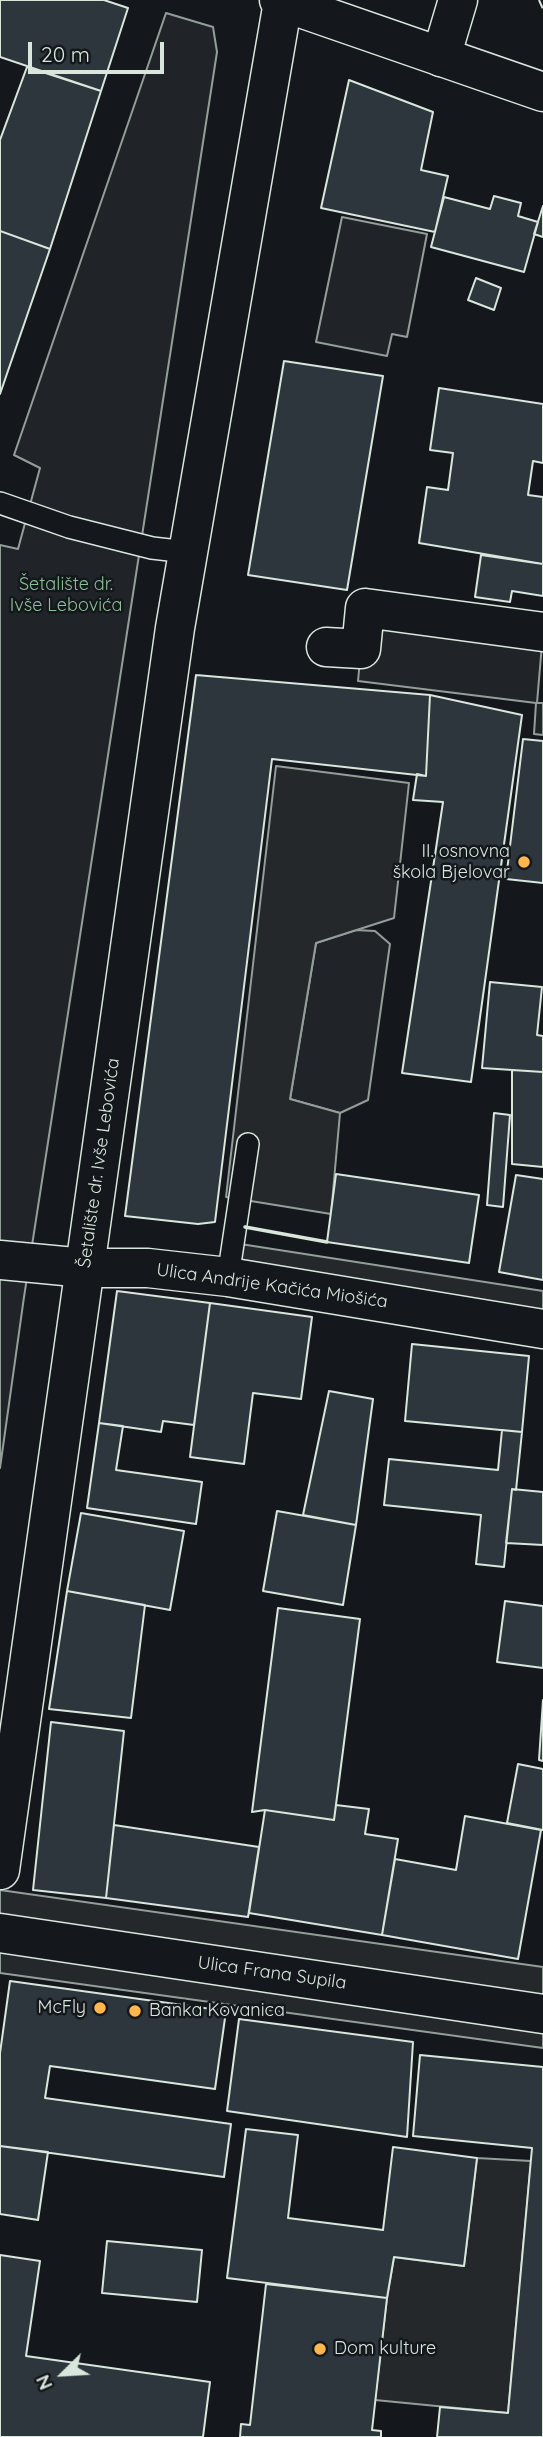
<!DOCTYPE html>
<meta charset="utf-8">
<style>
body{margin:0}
#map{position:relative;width:543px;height:2437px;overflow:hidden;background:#14181c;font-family:Quicksand,sans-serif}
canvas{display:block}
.north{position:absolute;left:28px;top:2339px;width:70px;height:70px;-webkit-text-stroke:5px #14181c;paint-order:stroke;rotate:246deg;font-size:19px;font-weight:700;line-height:28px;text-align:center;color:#d8e6dc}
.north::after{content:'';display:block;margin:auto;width:24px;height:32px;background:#d8e6dc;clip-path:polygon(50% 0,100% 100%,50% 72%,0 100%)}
.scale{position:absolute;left:28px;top:42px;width:136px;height:32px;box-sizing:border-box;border:4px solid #d8e6dc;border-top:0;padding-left:9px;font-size:21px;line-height:24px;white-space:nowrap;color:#d8e6dc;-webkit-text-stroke:5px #14181c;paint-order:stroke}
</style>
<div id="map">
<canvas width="543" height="2437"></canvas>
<div class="north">N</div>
<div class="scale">20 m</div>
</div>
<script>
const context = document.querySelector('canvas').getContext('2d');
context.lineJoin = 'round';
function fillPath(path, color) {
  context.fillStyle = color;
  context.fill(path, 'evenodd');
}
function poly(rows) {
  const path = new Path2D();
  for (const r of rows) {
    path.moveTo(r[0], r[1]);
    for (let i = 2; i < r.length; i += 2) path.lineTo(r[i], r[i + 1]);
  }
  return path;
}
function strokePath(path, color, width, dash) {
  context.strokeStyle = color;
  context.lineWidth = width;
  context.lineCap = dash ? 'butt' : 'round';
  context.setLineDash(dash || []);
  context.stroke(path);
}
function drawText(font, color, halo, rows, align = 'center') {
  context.font = font + ' Quicksand,sans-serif';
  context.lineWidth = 5;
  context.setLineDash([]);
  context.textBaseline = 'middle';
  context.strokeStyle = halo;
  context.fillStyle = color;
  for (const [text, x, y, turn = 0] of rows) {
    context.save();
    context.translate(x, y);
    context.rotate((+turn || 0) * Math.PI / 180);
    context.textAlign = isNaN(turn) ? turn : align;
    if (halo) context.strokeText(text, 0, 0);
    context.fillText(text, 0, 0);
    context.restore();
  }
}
const green = poly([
 [166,13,213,27,217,52,24,1297,0,1468,0,545,18,549,40,468,14,455,166,13],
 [342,217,427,234,407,337,392,334,387,356,316,342,342,217],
 [365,608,543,632,537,703,543,703,543,735,534,734,536,703,358,681,365,608],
 [356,930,375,931,390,944,368,1100,340,1113,290,1099,316,943,356,930]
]);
fillPath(green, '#202428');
strokePath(green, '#939e99', 2);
const parking = poly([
 [276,766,409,783,394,918,316,943,290,1099,340,1113,331,1214,226,1197,276,766],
 [234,1243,543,1291,543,1329,228,1277,234,1243],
 [0,1890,543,1967,543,2048,0,1973,0,1890],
 [477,2158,531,2161,508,2413,375,2400,387,2298,394,2257,464,2266,477,2158]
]);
fillPath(parking, '#24282b');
strokePath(parking, '#939e99', 2);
const building = poly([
 [0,0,104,0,128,8,101,91,0,57,0,0],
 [27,67,101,91,50,249,0,231,0,140,27,67],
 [349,80,433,112,421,170,448,176,435,232,321,208,349,80],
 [494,196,521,203,518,216,538,222,524,272,431,247,444,197,490,209,494,196],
 [543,206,543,237,534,234,543,206],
 [0,231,50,249,0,394,0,231],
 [476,278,501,288,494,310,468,300,476,278],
 [284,361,383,376,347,590,248,575,284,361],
 [439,388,543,404,543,463,533,461,528,495,543,497,543,564,419,543,427,487,448,490,453,453,430,450,439,388],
 [481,555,543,564,543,596,512,591,510,602,475,597,481,555],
 [196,675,430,695,426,776,272,759,215,1222,198,1224,125,1216,196,675],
 [430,695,522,715,471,1082,402,1073,443,802,413,800,417,774,426,776,430,695],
 [523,739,543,741,543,883,506,879,523,739],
 [490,982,542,987,537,1035,543,1036,543,1072,482,1068,490,982],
 [512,1070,543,1072,543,1167,512,1164,512,1070],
 [494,1113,510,1115,503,1207,487,1205,494,1113],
 [336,1174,479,1195,469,1263,327,1242,336,1174],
 [516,1175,543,1179,543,1280,499,1272,516,1175],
 [117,1291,210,1303,194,1425,163,1421,161,1432,99,1423,117,1291],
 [210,1303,312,1317,301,1399,253,1393,244,1464,190,1457,210,1303],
 [412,1344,529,1356,522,1432,405,1421,412,1344],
 [329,1391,373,1399,356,1525,303,1515,329,1391],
 [99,1423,123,1426,116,1470,202,1482,196,1524,87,1508,99,1423],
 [502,1430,522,1432,516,1490,512,1489,504,1567,476,1564,481,1515,384,1505,389,1459,498,1470,502,1430],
 [512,1489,543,1492,543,1545,506,1543,512,1489],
 [277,1511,356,1525,343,1605,263,1591,277,1511],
 [81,1513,184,1531,170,1610,67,1591,81,1513],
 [67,1591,145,1605,131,1718,49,1709,67,1591],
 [505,1601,543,1606,543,1668,497,1662,505,1601],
 [278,1608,360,1619,334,1820,265,1810,252,1812,278,1608],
 [543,1700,543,1761,539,1760,543,1700],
 [51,1722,124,1731,106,1898,33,1890,51,1722],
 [518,1764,543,1769,543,1830,507,1823,518,1764],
 [336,1805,369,1809,365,1834,398,1839,382,1935,249,1913,265,1810,334,1820,336,1805],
 [465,1816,541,1830,518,1959,382,1935,395,1859,456,1870,465,1816],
 [114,1825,259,1847,248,1917,106,1898,114,1825],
 [10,1981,226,2011,215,2089,50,2066,45,2098,231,2124,224,2177,0,2146,0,2053,10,1981],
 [239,2019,413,2042,407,2137,227,2111,239,2019],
 [420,2055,543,2067,543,2437,437,2437,440,2407,508,2413,532,2148,413,2136,420,2055],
 [246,2129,298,2135,288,2218,383,2230,393,2147,477,2158,464,2266,394,2257,387,2298,227,2278,246,2129],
 [0,2146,48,2152,38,2220,0,2214,0,2146],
 [107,2241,202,2250,197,2302,102,2293,107,2241],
 [0,2255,40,2261,26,2356,210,2382,203,2437,0,2437,0,2255],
 [266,2284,387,2298,372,2430,381,2431,381,2437,240,2437,241,2424,250,2425,266,2284]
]);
fillPath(building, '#2c363c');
strokePath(building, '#d8e6dc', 2);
const lane = poly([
 [0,503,69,527,152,548,187,552],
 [228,1277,248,1144]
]);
const street = poly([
 [441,57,458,0],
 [326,647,361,649,365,608,543,632],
 [0,1260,85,1268,148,1268,228,1277,543,1329],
 [0,1933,543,2014]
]);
const secondary = poly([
 [283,2,543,92]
]);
const primary = poly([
 [0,1870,175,628,283,2,279,0]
]);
strokePath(lane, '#d8e6dc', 24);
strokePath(street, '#d8e6dc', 41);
strokePath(secondary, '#d8e6dc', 41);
strokePath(primary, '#d8e6dc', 41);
strokePath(lane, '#14181c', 21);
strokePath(street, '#14181c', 38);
strokePath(secondary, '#14181c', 38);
strokePath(primary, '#14181c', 38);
strokePath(poly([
 [539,0,543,9]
]), '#d8e6dc', 2, [9, 3.5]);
strokePath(poly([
 [245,1227,327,1242]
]), '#d8e6dc', 3.5);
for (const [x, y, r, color] of [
 [524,862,7,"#ffb74d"],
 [100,2008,7,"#ffb74d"],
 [135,2011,7,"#ffb74d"],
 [320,2349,7,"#ffb74d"]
]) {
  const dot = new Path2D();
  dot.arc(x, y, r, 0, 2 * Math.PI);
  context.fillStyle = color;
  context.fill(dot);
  strokePath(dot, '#14181c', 2.5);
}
drawText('18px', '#8ac095', '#14181c', [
 ["Šetalište dr.",66,585],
 ["Ivše Lebovića",66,606]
]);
drawText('18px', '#d8e6dc', '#14181c', [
 ["II. osnovna",510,852],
 ["škola Bjelovar",510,873],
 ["McFly",86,2008],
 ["Banka Kovanica",149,2011,"left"],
 ["Dom kulture",334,2349,"left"]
], 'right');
drawText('18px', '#d8e6dc', '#14181c', [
 ["Šetalište dr. Ivše Lebovića",99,1163,-82],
 ["Ulica Andrije Kačića Miošića",272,1286,8],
 ["Ulica Frana Supila",272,1973,8]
]);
</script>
